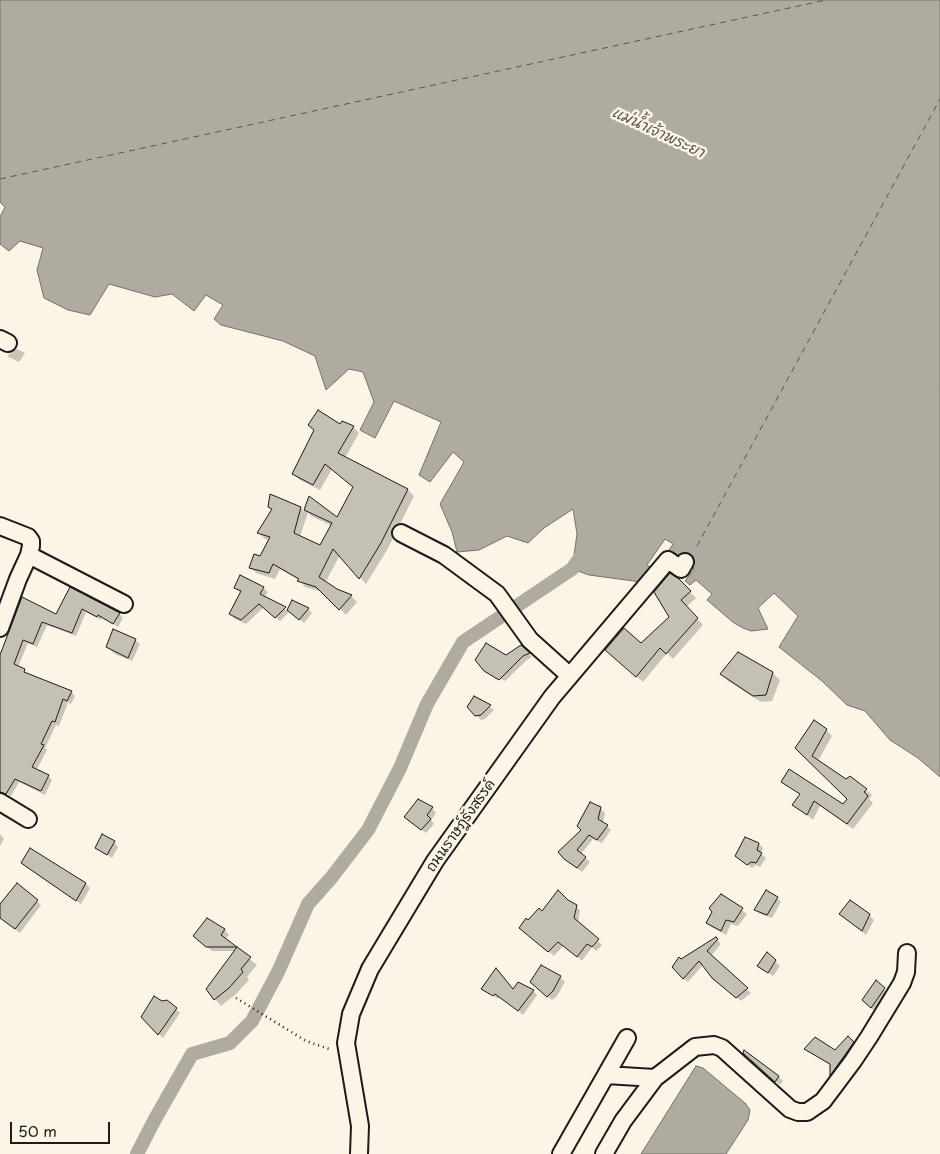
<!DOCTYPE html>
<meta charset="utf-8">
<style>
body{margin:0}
#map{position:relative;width:940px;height:1154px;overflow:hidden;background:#fcf5e5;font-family:"Playpen Sans",sans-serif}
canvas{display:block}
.scale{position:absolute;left:10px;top:1122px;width:100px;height:22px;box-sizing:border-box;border:2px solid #1c1c1c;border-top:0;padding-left:6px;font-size:15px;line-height:18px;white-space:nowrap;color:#1c1c1c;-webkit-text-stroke:4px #fcf5e5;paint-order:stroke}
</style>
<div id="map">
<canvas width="940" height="1154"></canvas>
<div class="scale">50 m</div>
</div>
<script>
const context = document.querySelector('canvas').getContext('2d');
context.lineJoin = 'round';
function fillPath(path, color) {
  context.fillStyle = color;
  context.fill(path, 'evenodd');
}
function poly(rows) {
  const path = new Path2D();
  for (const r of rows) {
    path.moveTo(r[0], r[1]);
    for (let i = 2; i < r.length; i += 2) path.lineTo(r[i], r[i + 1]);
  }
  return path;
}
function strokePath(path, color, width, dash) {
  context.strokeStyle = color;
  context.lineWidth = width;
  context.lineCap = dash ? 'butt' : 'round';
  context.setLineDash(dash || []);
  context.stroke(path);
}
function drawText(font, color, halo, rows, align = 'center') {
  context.font = font + ' "Playpen Sans","Playpen Sans Thai",sans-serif';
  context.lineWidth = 5;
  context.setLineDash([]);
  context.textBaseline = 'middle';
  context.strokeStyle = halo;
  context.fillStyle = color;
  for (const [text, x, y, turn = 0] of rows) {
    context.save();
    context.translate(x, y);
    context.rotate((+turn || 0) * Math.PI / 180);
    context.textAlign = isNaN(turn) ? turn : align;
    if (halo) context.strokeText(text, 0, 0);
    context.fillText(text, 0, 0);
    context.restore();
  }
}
const water = poly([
 [0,0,940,0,940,777,918,758,890,740,865,711,847,705,822,681,779,647,798,616,774,593,758,608,768,629,751,631,743,628,734,623,707,600,712,594,696,580,690,585,685,581,694,569,669,550,673,544,665,539,647,565,652,568,641,582,589,575,572,569,577,534,573,509,544,528,528,543,507,536,479,550,457,552,452,532,440,504,464,462,453,452,430,482,419,475,441,422,394,401,375,438,360,430,374,402,363,372,349,369,326,390,315,356,283,341,221,325,214,319,223,305,206,295,194,311,172,294,155,297,109,284,90,315,68,310,44,298,37,270,43,248,20,241,9,251,0,244,0,217,5,207,0,202,0,0],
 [696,1066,703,1068,745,1103,750,1110,748,1120,726,1154,641,1154,696,1066]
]);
fillPath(water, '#b0aba1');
strokePath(water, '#75726c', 1);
fillPath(poly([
 [17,349,25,353,19,362,7,356],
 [340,425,353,427,359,433,345,458,408,490,414,496,387,550,366,584,340,555,325,583,337,590,351,596,357,602,346,615,323,592,305,587,299,580,280,569,275,579,256,573,250,567,261,558,269,540,265,539,259,533,273,510,271,496,301,508,304,512,309,498,337,519,354,487,332,469,320,490,300,480,294,474],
 [308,512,311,516,332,526,321,546,300,537],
 [678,580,696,598,686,607,703,625,673,659,667,653,643,682,613,656,641,645,670,617],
 [235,588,263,588,268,592,264,597,288,611,308,609,312,613,304,623,290,611,280,621,264,607,246,624,235,619,230,614,241,593],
 [70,589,119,614,123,618,118,627,102,618,101,620,86,612,76,636,47,625,37,647,28,643,18,667,28,674,71,692,75,696,71,704,68,702,59,726,56,725,45,748,47,750,36,771,48,776,52,780,45,795,19,782,11,796,0,789,0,664,23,599,56,615],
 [135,640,140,644,132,661,115,654,107,647],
 [521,646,532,657,527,660,505,681,486,671],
 [773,673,780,680,772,701,761,702,728,681,722,674],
 [474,697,494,710,485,719,481,720,468,707],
 [826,730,832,736,818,761,846,781,866,790,872,795,869,799,873,803,853,829,820,806,813,820,794,804,801,795,782,781,844,806,849,799,796,748],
 [432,808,436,813,431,820,434,824,426,833,410,821],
 [600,808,605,813,603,823,611,830,602,843,593,839,581,854,590,862,582,872,570,863,583,830],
 [0,834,4,839,0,846],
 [746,839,759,844,763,848,761,854,766,858,760,867,756,865,752,868,736,856],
 [114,842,118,847,112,858,96,848],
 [30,850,86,884,90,888,81,904,22,863],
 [721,896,747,914,738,926,731,924,726,935,712,927,707,923],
 [777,898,781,902,772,918,760,914,756,910],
 [37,901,41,905,20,933,0,918,0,905],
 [568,902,580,910,578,923,602,945,596,951,592,947,582,961,564,945,554,956,525,932,528,922,542,913],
 [869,915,874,920,866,935,845,918],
 [207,920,225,930,229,935,225,939,257,965,247,977,249,980,236,994,221,1006,215,999,236,951,212,951,199,940],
 [716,938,721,944,711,956,751,993,741,1001,717,982,703,965,688,982,683,978,680,960],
 [767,954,780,966,773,976,758,966],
 [560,977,565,982,557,996,552,1000,536,986],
 [876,982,888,994,875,1012,863,1000],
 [482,988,533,991,537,995,523,1015,500,997,498,999],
 [167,1001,180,1013,163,1038,142,1017],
 [848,1038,857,1047,835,1079,831,1075,831,1066,806,1049,835,1052],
 [749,1057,778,1076,783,1081,780,1085]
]), '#0003');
strokePath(poly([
 [137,1154,155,1119,192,1054,230,1043,252,1021,278,972,308,904,331,878,368,830,400,768,427,704,463,642,572,569,582,555]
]), '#b0aba1', 14);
strokePath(poly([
 [0,179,826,0],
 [697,546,940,99]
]), '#575551', 1, [6, 5]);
const building = poly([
 [318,410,340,424,342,421,354,426,338,453,408,489,381,543,359,579,333,549,319,577,337,589,352,595,339,610,316,587,297,581,299,579,273,564,269,573,249,568,254,554,260,556,270,537,257,533,272,509,268,507,270,494,301,507,294,533,320,545,332,523,304,510,309,496,337,517,353,487,325,464,313,485,292,474,314,430,308,425,318,410],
 [670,573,679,579,691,591,681,600,698,618,666,654,660,648,636,677,605,650,624,628,641,643,669,617,654,592,670,573],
 [240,575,264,587,260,594,286,607,275,618,259,604,241,620,229,614,241,591,234,588,240,575],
 [70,587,120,613,113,624,98,615,97,617,82,609,72,633,42,622,33,644,23,640,14,664,25,669,24,672,72,691,67,701,63,699,55,722,52,721,41,744,44,745,32,767,49,775,41,791,15,779,6,794,0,792,0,655,22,597,56,614,70,587],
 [292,600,309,608,299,620,287,610,292,600],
 [113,629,136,639,128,658,106,647,113,629],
 [486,643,506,655,521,645,530,653,523,656,499,680,484,671,475,660,486,643],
 [738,652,773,672,766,695,753,696,720,674,738,652],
 [474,696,491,705,481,715,475,716,467,707,474,696],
 [814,720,827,729,812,756,846,779,850,776,867,789,864,792,868,796,847,824,814,801,807,815,792,805,800,794,781,782,789,769,843,804,847,799,795,748,814,720],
 [418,799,433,807,427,815,431,819,421,830,404,817,418,799],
 [590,802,601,807,598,819,608,825,597,840,589,835,577,850,586,857,577,868,564,859,558,852,581,830,577,826,590,802],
 [102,834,115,841,107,855,95,848,102,834],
 [745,837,759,843,757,850,762,853,756,863,751,862,747,865,735,856,745,837],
 [30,848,86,883,76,901,21,863,30,848],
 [17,883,38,900,15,929,0,918,0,904,17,883],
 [558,890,568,900,577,905,574,918,599,939,592,947,587,944,577,957,558,942,548,952,519,928,526,918,528,920,539,908,542,911,558,890],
 [766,890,778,897,767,915,754,910,766,890],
 [721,894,743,908,734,922,726,920,721,931,706,923,712,912,709,908,721,894],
 [850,900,870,914,862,931,839,914,850,900],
 [207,918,225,929,221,935,237,947,206,947,193,936,207,918],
 [716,937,718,939,707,951,748,988,736,998,712,978,699,961,683,979,672,967,679,957,681,959,716,937],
 [237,947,251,957,241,969,243,972,229,988,214,1000,206,989,237,947],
 [767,952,776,960,768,973,757,966,767,952],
 [541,965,561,976,553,991,547,997,530,982,541,965],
 [496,968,513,989,518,982,534,990,518,1011,495,994,493,996,481,989,496,968],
 [876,980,885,988,871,1008,862,1000,876,980],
 [154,996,162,1001,167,1000,177,1008,158,1035,141,1017,154,996],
 [848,1036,854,1042,830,1076,830,1064,804,1049,815,1037,835,1050,848,1036],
 [744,1050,779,1076,775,1082,743,1053,744,1050]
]);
fillPath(building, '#c4c0b3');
strokePath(building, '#1c1c1c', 1);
const minor = poly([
 [0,339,8,343],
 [0,526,28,537,31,541,31,546,29,555,18,579,0,628],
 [401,533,444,555,497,594,530,640,570,676],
 [29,555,124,604],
 [0,802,28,819],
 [606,1075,655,1078,695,1047,714,1045,722,1048,790,1109,798,1112,807,1112,823,1101,853,1061,869,1037,902,983,906,972,907,953],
 [359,1154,360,1126,346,1043,351,1014,370,969,435,861,552,697,668,560,681,569,685,562],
 [561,1154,627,1038],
 [604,1154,623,1121,655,1078]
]);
strokePath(minor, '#1c1c1c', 20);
strokePath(poly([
 [236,998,306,1041,332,1050]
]), '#1c1c1c', 2.5, [1, 4]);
strokePath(minor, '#fcf5e5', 16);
drawText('14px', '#1c1c1c', '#fcf5e5', [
 ["ถนนราษฎ์รังสรรค์",461,826,-55]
]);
drawText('italic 15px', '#575551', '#fcf5e5', [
 ["แม่น้ำเจ้าพระยา",658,133,25]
]);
</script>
